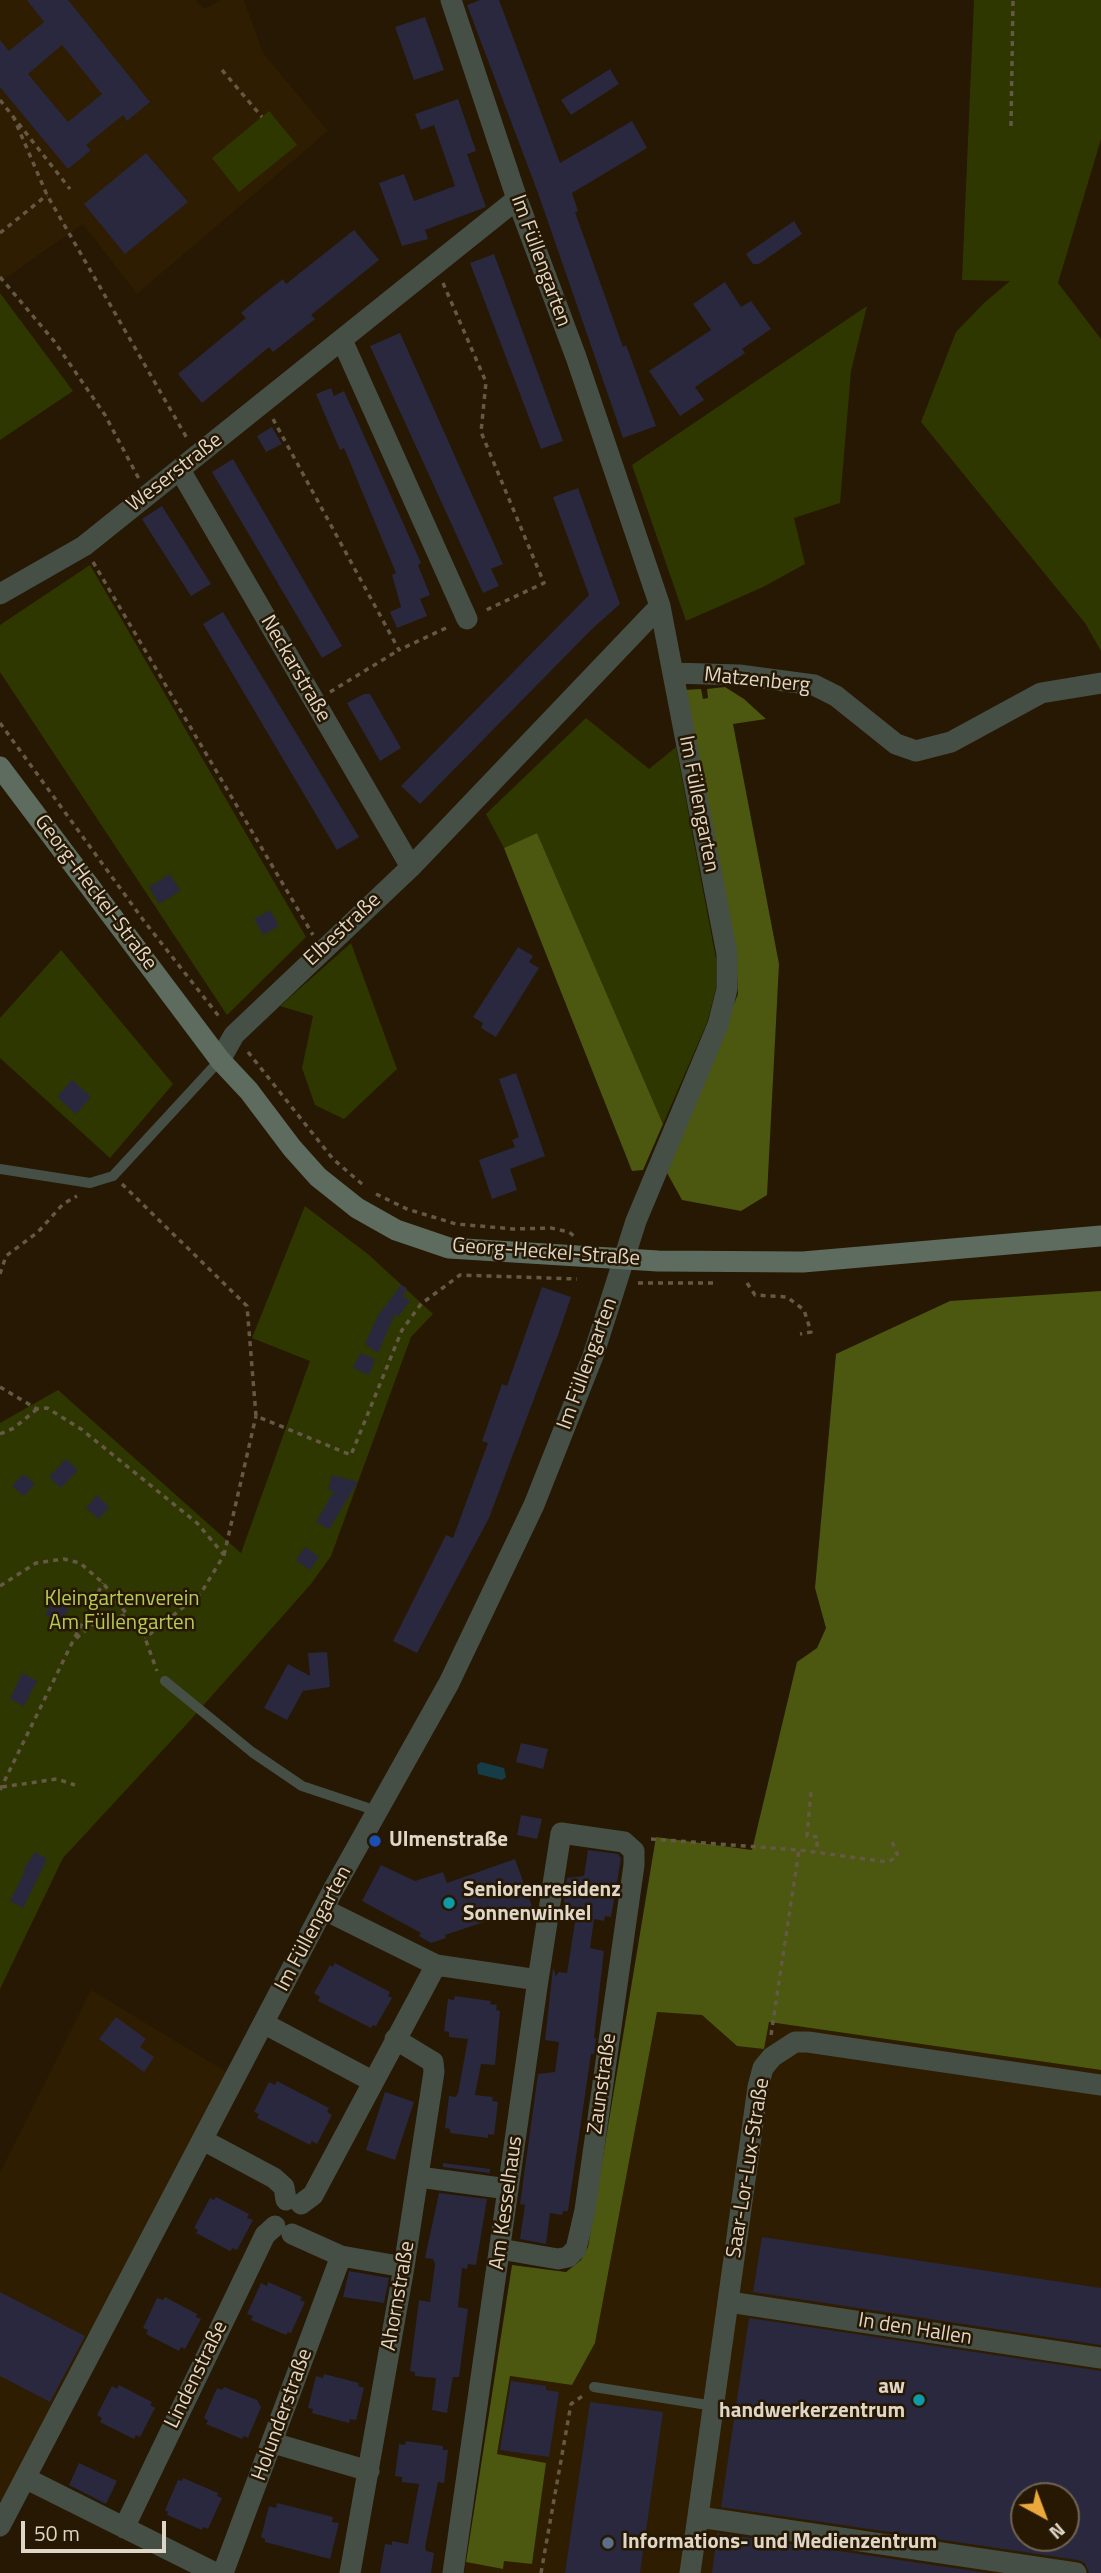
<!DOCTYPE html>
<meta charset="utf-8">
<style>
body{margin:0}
#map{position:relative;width:1101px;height:2573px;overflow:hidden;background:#261802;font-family:"Titillium Web",sans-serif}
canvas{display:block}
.north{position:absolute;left:1010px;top:2482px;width:70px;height:70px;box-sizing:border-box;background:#261802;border:2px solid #706451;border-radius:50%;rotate:139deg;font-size:19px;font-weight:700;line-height:28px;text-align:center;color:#dfd6c8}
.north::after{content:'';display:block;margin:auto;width:24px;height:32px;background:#eda83b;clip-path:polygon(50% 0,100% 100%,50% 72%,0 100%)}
.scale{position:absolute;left:21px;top:2521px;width:145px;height:32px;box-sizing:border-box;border:4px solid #dfd6c8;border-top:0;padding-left:9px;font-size:21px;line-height:24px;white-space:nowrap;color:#dfd6c8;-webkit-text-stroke:5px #261802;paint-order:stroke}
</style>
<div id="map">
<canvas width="1101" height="2573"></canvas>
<div class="north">N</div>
<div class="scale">50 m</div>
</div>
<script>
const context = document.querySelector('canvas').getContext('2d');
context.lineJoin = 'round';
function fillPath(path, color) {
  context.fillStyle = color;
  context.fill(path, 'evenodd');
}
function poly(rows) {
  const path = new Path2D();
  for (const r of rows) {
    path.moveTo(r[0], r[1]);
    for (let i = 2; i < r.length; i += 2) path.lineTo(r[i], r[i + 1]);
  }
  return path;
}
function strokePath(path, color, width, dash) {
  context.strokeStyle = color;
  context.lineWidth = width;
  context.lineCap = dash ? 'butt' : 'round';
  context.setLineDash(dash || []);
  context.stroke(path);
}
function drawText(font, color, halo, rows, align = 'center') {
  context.font = font + ' "Titillium Web",sans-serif';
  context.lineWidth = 5;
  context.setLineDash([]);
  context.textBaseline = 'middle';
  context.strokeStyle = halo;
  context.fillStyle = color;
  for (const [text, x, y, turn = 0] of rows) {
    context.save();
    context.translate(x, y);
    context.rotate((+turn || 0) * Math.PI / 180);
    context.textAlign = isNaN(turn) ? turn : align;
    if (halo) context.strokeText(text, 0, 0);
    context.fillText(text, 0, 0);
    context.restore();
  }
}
fillPath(poly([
 [0,0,196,0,204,9,221,0,244,0,263,53,328,131,137,294,83,224,0,282],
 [91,1990,230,2074,0,2514,0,2173],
 [657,2011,702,2015,737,2046,768,2022,1101,2070,1101,2573,465,2573,466,2562,503,2569,504,2561,532,2564,545,2463,497,2454,510,2376,572,2385,595,2343],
 [1024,2496,1066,2496,1066,2538,1024,2538]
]), '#2e1d00');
fillPath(poly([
 [974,0,1101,0,1101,139,1058,283,1101,339,1101,651,1085,623,921,422,956,332,984,303,1010,281,962,280],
 [269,111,297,145,239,192,212,158],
 [0,293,73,391,0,440],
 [867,306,851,371,840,503,794,518,805,564,763,587,686,621,632,465],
 [90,565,306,937,227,1015,0,672,0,625],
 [586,718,649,769,676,747,716,959,716,988,707,1023,663,1124,537,833,504,848,486,814],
 [351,943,397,1069,344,1119,315,1105,302,1068,313,1016,280,1006],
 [61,950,173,1084,110,1158,0,1058,0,1018],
 [305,1206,369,1255,433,1314,411,1337,331,1556,311,1584,185,1726,63,1858,0,1989,0,1423,58,1390,241,1553,310,1361,252,1338]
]), '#2f3700');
fillPath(poly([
 [725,687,744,699,766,719,733,724,779,964,767,1195,741,1211,682,1200,666,1171,738,994,736,955,683,690,701,689,703,699,708,698,707,689],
 [537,833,663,1124,643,1170,632,1171,504,848],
 [1101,1291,1101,2070,769,2022,764,2049,737,2046,702,2015,657,2012,595,2343,572,2385,510,2376,497,2454,546,2463,532,2564,504,2561,503,2569,466,2562,512,2265,566,2272,581,2260,588,2247,656,1837,752,1850,797,1662,817,1648,826,1628,815,1588,836,1354,950,1301]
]), '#4c570f');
fillPath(poly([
 [481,1762,504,1768,506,1777,502,1780,478,1774,477,1765]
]), '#163d47');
fillPath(poly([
 [27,0,68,0,150,102,127,121,123,115,86,145,91,150,68,169,0,87,0,40,9,51,44,22],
 [62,45,102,94,68,122,28,74],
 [480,0,499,0,560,163,632,121,647,148,572,193,578,211,575,212,623,347,626,345,656,426,623,438,538,193,467,5],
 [425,17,444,70,414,80,395,27],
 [610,69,619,84,571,115,561,100],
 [458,99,476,151,467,154,486,207,425,230,428,239,402,246,379,183,404,174,414,201,455,186,434,125,421,130,415,114],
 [146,153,188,202,125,254,84,204],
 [794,221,802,234,759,264,753,264,746,254],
 [354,230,379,260,311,315,315,319,273,352,269,347,202,403,178,374,246,318,241,313,255,301,283,279,286,284],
 [494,254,563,441,541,449,470,263],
 [725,282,741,307,751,301,771,329,742,349,745,353,695,387,704,400,680,416,649,371,711,330,693,304],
 [400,333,503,564,491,569,499,586,483,593,370,346],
 [331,388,334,396,344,391,421,563,418,565,430,595,420,599,427,616,397,628,390,612,401,607,392,575,396,573,344,448,340,450,316,394],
 [272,427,282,444,266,452,257,436],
 [233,459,342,646,322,658,212,472],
 [578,488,620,604,592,629,420,804,401,786,589,595,553,497],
 [162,506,211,584,191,596,142,519],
 [223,612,359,837,337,850,203,624],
 [364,694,370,694,401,748,380,761,347,703],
 [170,874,180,891,159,904,149,887],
 [270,910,279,926,263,935,254,919],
 [518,947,533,956,529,962,539,968,496,1037,481,1028,483,1023,473,1017],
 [516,1073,545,1156,510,1169,517,1190,492,1199,479,1160,515,1147,512,1140,519,1137,499,1079],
 [72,1080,91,1097,76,1114,57,1097],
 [401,1285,407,1288,403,1296,410,1301,398,1317,395,1314,378,1353,365,1344,377,1317],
 [542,1287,571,1297,558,1335,489,1518,417,1653,393,1641,446,1535,453,1538,488,1443,482,1441,502,1384,507,1386],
 [360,1353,375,1359,369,1375,353,1368],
 [66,1459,78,1470,61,1488,49,1477],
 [23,1474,35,1484,24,1496,12,1486],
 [332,1475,358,1482,329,1529,316,1522,334,1491,328,1490],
 [97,1495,109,1507,99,1519,86,1508],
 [305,1547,319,1557,310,1570,296,1560],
 [55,1599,69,1609,59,1623,45,1614],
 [327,1652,330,1687,303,1691,287,1720,264,1708,288,1664,310,1676,308,1653],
 [22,1673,37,1681,24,1706,10,1699],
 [521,1743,548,1749,543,1769,516,1762],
 [521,1815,542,1819,537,1839,517,1835],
 [588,1850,618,1854,621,1858,611,1917,605,1916,604,1921,594,1919,590,1948,604,1951,594,2038,596,2038,594,2054,591,2054,568,2211,563,2211,562,2215,550,2213,546,2244,520,2239,525,2205,520,2204,538,2074,555,2072,559,2042,545,2040,553,1968,556,1976,559,1972,567,1973,576,1916,567,1915,568,1911,563,1910,567,1878,584,1876],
 [35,1852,47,1859,23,1908,10,1901,25,1871,23,1870],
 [515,1859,532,1906,445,1935,446,1938,431,1943,419,1936,421,1933,362,1901,381,1865,415,1881,443,1872,447,1883],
 [335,1963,390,1992,388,1996,392,1998,376,2026,373,2025,371,2028,318,2001,320,1997,314,1993,330,1965,333,1967],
 [455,1996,491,2001,490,2004,497,2005,496,2010,500,2011,495,2065,481,2064,475,2095,493,2097,492,2101,498,2102,494,2135,488,2134,488,2138,450,2133,450,2129,445,2128,449,2096,456,2097,458,2093,468,2039,449,2037,449,2032,444,2031,448,1999,454,2000],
 [116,2017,146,2039,140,2047,154,2057,144,2072,99,2039],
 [277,2081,329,2108,327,2112,332,2115,317,2144,312,2141,310,2145,257,2118,259,2114,254,2112,269,2082,275,2085],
 [385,2092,414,2102,395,2160,366,2150],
 [443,2163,490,2169,490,2173,443,2167],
 [439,2193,487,2199,476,2265,468,2264,467,2269,462,2268,458,2307,468,2309,459,2377,453,2377,452,2381,447,2413,432,2410,436,2378,415,2376,415,2372,410,2371,419,2300,430,2302,435,2264,433,2259,425,2258],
 [216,2197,249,2214,247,2218,253,2220,237,2250,233,2248,230,2251,196,2233,198,2230,194,2228,210,2198,214,2200],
 [762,2237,1101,2288,1101,2345,753,2292],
 [349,2271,389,2278,384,2303,343,2297],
 [268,2282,302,2297,300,2300,305,2302,291,2333,288,2332,286,2335,251,2320,253,2316,247,2314,261,2283,267,2286],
 [0,2292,85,2336,50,2402,0,2376],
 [165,2297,197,2314,196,2317,201,2319,185,2349,181,2347,179,2351,146,2334,148,2330,143,2328,157,2298,163,2300],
 [749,2318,1101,2371,1101,2573,1089,2573,1085,2563,1078,2560,721,2507],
 [1024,2496,1066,2496,1066,2538,1024,2538],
 [324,2374,359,2383,358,2386,364,2388,356,2420,350,2419,349,2423,312,2413,313,2409,308,2408,316,2376,323,2378],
 [511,2381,546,2386,546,2390,559,2392,549,2457,500,2450],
 [119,2385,152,2402,150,2405,155,2408,140,2437,136,2435,134,2439,100,2422,102,2418,97,2415,112,2386,117,2389],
 [224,2387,257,2400,261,2407,248,2438,244,2436,242,2439,206,2424,208,2421,204,2418,217,2388,222,2390],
 [590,2402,663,2412,640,2573,565,2573],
 [406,2441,443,2446,443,2450,448,2450,444,2483,438,2482,425,2547,426,2551,434,2553,431,2573,380,2573,385,2544,392,2545,392,2541,408,2544,419,2484,402,2482,402,2477,395,2476,399,2444,405,2445],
 [79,2463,117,2481,106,2504,69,2485],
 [183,2478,218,2493,217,2496,222,2498,208,2529,203,2527,202,2530,167,2515,168,2512,165,2510,178,2480,182,2481],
 [277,2503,333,2517,332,2522,339,2523,330,2559,265,2542,265,2539,261,2537,269,2506,276,2508],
 [717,2533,987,2573,712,2573]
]), '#29283f');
strokePath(poly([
 [222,70,262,117],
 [0,100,70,189],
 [13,116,47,195,188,440],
 [1011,126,1013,0],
 [0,233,47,195],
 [0,277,54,341,105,415,139,479],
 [443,283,486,382,481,432,544,583,484,611],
 [273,419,399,650,448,627],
 [93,562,313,935],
 [330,692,399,650],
 [0,723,144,921,221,1019],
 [248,1052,333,1159,362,1184],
 [122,1184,247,1306,256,1416,351,1455,402,1330,421,1304,460,1275,577,1279],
 [376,1194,407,1209,456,1224,514,1229,551,1228,569,1232,574,1236],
 [0,1274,6,1256,38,1232,63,1204,77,1196],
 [638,1283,718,1283],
 [747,1283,755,1295,787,1297,804,1310,811,1332,800,1334],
 [0,1387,37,1409,47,1408,81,1429,197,1523,224,1555,201,1593,145,1638],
 [0,1434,14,1428,37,1409],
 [224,1555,256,1416],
 [0,1586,36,1563,64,1559,80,1563,103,1583,145,1638,157,1671],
 [75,1637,103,1583],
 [2,1787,57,1779,75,1785],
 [0,1790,73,1641,92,1625,125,1615],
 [811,1792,807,1836,818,1837,816,1852],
 [651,1839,799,1850,888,1862,898,1856,891,1839],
 [771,2035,799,1850],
 [541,2573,571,2404,584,2395]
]), '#655845', 3.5, [5, 5]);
strokePath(poly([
 [0,1169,90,1183,113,1176,220,1060],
 [165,1681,252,1752,302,1786,377,1811],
 [594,2387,714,2406]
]), '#454f46', 10);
strokePath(poly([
 [342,340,467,619],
 [180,470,411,867],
 [0,594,84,546,517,199],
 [673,673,739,675,814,685,836,696,896,744,916,751,951,742,1041,693,1101,683],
 [220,1060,234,1035,411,867,660,606],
 [323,1909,436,1965,538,1980],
 [265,2024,372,2081],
 [203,2140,274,2178,284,2187,286,2200],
 [419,2177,508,2189],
 [301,2204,313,2195,436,1965],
 [292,2234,341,2256,404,2267],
 [729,2302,1101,2358],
 [273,2443,369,2471],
 [25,2478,215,2573],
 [699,2517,1076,2573],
 [0,2526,333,1890,449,1683,534,1505,593,1356,636,1221,718,1025,727,989,727,954,660,606,576,357,517,199,451,0],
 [124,2528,265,2235,275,2226],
 [223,2573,341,2256],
 [350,2573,404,2267,434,2072,433,2062,395,2039],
 [453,2573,538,1980,561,1833,624,1842,634,1851,634,1865,585,2210,576,2249,568,2257,558,2259,500,2249],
 [690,2573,758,2087,763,2068,772,2057,795,2042,808,2042,1101,2085]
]), '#454f46', 21);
strokePath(poly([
 [0,767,220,1060,249,1091,292,1148,318,1177,357,1208,396,1230,449,1248,658,1261,803,1262,1101,1236]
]), '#5d6c5e', 21);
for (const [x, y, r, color] of [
 [375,1841,7,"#1a4fb4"],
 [449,1903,7,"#0f9aa8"],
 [919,2400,7,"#0f9aa8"],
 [608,2543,7,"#5c6f8a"]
]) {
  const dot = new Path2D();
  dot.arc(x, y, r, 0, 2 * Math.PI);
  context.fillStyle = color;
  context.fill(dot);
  strokePath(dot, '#261802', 2.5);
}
drawText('21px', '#dfd6c8', '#261802', [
 ["Im Füllengarten",540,261,70],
 ["Weserstraße",175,473,-38],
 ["Neckarstraße",295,669,60],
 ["Matzenberg",757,681,6],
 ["Im Füllengarten",698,804,79],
 ["Georg-Heckel-Straße",95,893,53],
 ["Elbestraße",343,930,-43],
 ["Georg-Heckel-Straße",546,1253,4],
 ["Im Füllengarten",588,1364,-70],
 ["Im Füllengarten",314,1929,-62],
 ["Zaunstraße",603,2084,-82],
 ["Saar-Lor-Lux-Straße",749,2168,-81],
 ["Am Kesselhaus",507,2203,-82],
 ["Ahornstraße",399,2296,-80],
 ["In den Hallen",915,2330,9],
 ["Lindenstraße",197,2375,-64],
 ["Holunderstraße",283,2415,-70]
]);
drawText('21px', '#b6cb54', '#261802', [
 ["Kleingartenverein",122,1600],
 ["Am Füllengarten",122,1624]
]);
drawText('bold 21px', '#dfd6c8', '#261802', [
 ["Ulmenstraße",389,1841],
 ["Seniorenresidenz",463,1891],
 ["Sonnenwinkel",463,1915],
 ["aw",905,2388,"right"],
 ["handwerkerzentrum",905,2412,"right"],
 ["Informations- und Medienzentrum",622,2543]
], 'left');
</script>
